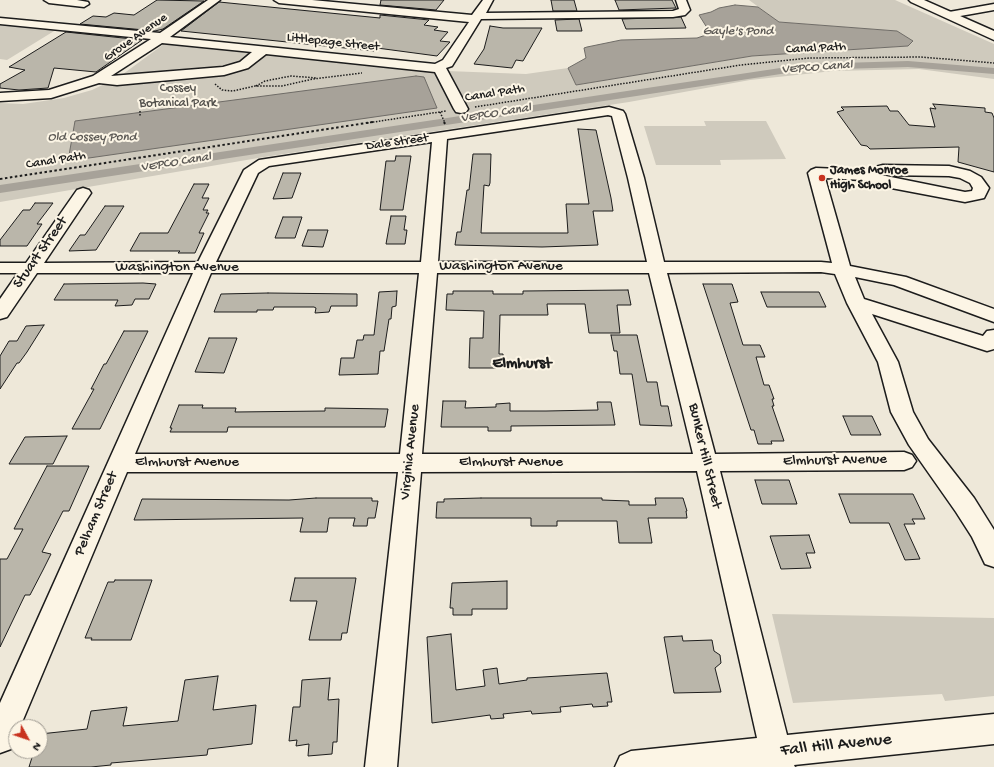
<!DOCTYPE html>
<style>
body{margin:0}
#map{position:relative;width:994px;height:767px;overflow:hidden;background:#eee8d9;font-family:"Gochi Hand",sans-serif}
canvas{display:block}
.north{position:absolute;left:8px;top:719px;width:40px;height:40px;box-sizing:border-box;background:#fcf5e5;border:1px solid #a29e95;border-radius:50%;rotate:130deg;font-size:11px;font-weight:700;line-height:16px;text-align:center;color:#1c1c1c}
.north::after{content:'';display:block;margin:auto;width:14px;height:18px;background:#c8321e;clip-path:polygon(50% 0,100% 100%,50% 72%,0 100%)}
</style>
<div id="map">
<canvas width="994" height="767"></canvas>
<div class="north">N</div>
</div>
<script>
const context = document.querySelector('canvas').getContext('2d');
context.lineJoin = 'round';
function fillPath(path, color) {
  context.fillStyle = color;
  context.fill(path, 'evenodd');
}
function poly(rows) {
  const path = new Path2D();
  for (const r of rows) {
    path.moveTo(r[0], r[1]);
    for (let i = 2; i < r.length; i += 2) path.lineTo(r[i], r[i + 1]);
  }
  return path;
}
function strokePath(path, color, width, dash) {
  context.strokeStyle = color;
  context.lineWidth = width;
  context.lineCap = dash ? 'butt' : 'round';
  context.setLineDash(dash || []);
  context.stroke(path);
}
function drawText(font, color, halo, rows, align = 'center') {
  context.font = font + ' "Gochi Hand",sans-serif';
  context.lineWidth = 4;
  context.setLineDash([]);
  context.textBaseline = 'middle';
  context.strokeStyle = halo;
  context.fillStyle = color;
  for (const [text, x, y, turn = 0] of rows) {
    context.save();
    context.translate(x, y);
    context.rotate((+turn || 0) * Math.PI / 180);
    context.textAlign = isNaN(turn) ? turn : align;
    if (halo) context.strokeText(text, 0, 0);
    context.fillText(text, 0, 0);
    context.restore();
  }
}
fillPath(poly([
 [749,0,895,0,994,44,994,79,919,69,833,71,750,80,629,102,264,157,0,202,0,103,23,104,64,98,92,90,119,77,164,44,435,72,447,71,526,74,568,68,576,85,752,56,908,46,913,42,896,31,779,22],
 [0,23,59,28,7,60,0,59],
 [704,121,766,121,786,159,720,160,721,165,656,165,644,126,706,126],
 [772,614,994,618,994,696,945,701,942,694,793,703]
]), '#cfcabd');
const water = poly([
 [735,5,758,7,779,22,897,31,913,41,908,46,752,56,576,85,568,68,586,58,584,48,587,47,621,40,697,38,706,35,709,31,699,15,711,12,719,8,735,5],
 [416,76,424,77,437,108,68,161,75,121,416,76]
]);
fillPath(water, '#a7a299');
strokePath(water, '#6f6c67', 1);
fillPath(poly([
 [908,61,994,68,994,74,908,67,807,70,0,193,0,185,807,64,908,61]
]), '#a7a299');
const building = poly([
 [157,0,204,1,163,29,155,31,80,24,93,16,106,17,114,13,134,15,157,0],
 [381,0,444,0,436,10,380,5,381,0],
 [551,0,574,0,577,11,553,11,551,0],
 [615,0,672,0,676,8,619,10,615,0],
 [219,2,380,18,380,15,429,20,424,25,438,27,434,30,448,32,440,41,450,42,437,56,377,48,374,51,181,31,219,2],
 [681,17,686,28,626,29,622,19,681,17],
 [579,19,582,31,557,31,555,20,579,19],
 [490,26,503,28,542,28,523,61,516,60,512,68,474,64,484,49,490,26],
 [66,32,142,40,96,72,54,68,48,88,19,90,0,88,0,84,25,70,9,67,66,32],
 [933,104,985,108,985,112,992,113,994,118,994,172,958,162,959,147,870,149,867,146,861,145,837,112,844,110,841,107,887,106,890,111,898,111,909,125,935,127,930,108,936,109,933,104],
 [578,129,596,130,611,198,613,211,593,211,598,245,542,247,455,245,457,232,461,232,467,190,469,190,473,154,491,154,490,183,489,186,484,185,481,233,568,233,566,204,589,204,578,129],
 [396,156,411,156,403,210,380,210,386,161,395,161,396,156],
 [283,173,301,173,292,198,273,199,283,173],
 [194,184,209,184,202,198,209,198,203,210,208,210,206,213,209,213,199,233,204,233,195,253,178,253,180,251,130,251,140,233,168,233,194,184],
 [35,203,53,203,37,224,42,224,27,246,0,246,0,240,23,210,30,210,35,203],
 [105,206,124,206,96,250,69,251,80,235,85,235,105,206],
 [391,216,406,216,404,230,407,230,405,244,386,244,391,216],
 [283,217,302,217,295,238,275,238,283,217],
 [308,230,328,230,323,247,302,246,308,230],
 [64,284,143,283,156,284,149,299,135,299,132,305,115,306,118,300,54,300,64,284],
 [703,284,732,284,738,302,730,303,743,345,760,345,765,357,756,357,764,385,769,385,774,399,772,399,774,406,772,406,784,441,771,441,772,444,758,444,754,430,751,430,703,284],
 [628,290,631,305,617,305,620,333,589,333,585,304,547,304,548,315,500,315,499,354,503,354,504,368,469,368,470,338,483,338,484,311,446,310,447,294,453,294,453,291,493,291,493,294,523,294,523,291,628,290],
 [397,291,396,306,392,307,391,319,389,319,384,351,380,351,378,374,339,375,341,358,354,358,357,340,363,340,364,335,374,335,379,292,397,291],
 [761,292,819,292,826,307,767,307,761,292],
 [268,293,357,294,357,306,331,306,329,312,315,313,316,308,314,307,274,307,273,310,257,310,257,312,214,312,221,294,268,293],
 [44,325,27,352,19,363,17,363,0,389,0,356,9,341,17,341,26,326,44,325],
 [124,331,148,331,100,429,72,429,94,389,91,389,104,364,106,364,124,331],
 [611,335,637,335,647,382,657,382,661,406,668,406,672,426,640,425,632,374,620,374,617,351,614,351,611,335],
 [209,338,237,338,224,373,195,372,209,338],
 [443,401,466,401,465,408,496,407,496,404,510,403,510,411,546,411,598,410,597,402,611,402,615,425,511,426,511,431,488,431,488,427,441,427,443,401],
 [179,405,203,405,202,408,236,408,235,412,325,411,325,408,388,409,385,427,228,427,227,432,170,432,172,428,170,428,179,405],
 [843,416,872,416,881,435,851,435,843,416],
 [67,436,53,464,9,464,25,437,67,436],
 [47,466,89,466,69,511,63,511,42,552,51,554,43,570,30,595,25,595,0,647,0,559,7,559,23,529,14,529,47,466],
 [755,480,789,480,797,504,762,504,755,480],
 [839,494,913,494,925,519,912,519,915,524,904,524,920,559,905,560,889,523,850,523,839,494],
 [316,498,372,498,372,501,378,501,375,518,368,518,367,526,353,526,355,518,329,518,327,532,300,532,303,518,134,520,142,499,289,500,316,498],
 [481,498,602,498,602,500,629,501,629,505,656,505,655,498,683,498,687,511,686,511,687,518,648,518,652,543,619,543,617,521,557,521,557,526,531,526,531,518,436,518,437,502,444,502,444,499,481,498],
 [809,535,815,553,806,553,811,568,781,569,770,536,809,535],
 [295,578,356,578,347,633,342,633,341,640,309,640,317,601,290,601,295,578],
 [115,580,152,580,131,640,91,640,92,638,85,638,108,582,114,582,115,580],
 [507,581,507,609,472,609,472,615,453,615,453,608,450,608,452,583,507,581],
 [451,634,456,690,485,686,483,670,497,668,499,684,527,680,527,678,607,673,612,702,607,702,608,706,593,707,592,704,560,707,561,712,532,714,531,711,503,714,504,718,491,719,490,715,432,723,427,637,451,634],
 [682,636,683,641,712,640,714,651,720,655,721,663,715,668,721,692,674,693,664,637,682,636],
 [218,676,213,710,256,705,252,744,208,749,207,755,111,763,111,765,91,767,29,767,34,751,40,751,40,734,87,729,91,711,127,707,123,726,178,721,185,680,218,676],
 [330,678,328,700,339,699,337,742,333,742,332,754,308,756,309,744,296,746,297,740,289,741,293,707,300,707,302,680,330,678]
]);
fillPath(building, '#bab6aa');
strokePath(building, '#1c1c1c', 1);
const minor = poly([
 [44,0,77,0,88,2,89,4,84,7,49,3,44,0],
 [208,0,220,0,170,37,435,64,443,60,469,22,279,3,274,0,312,0,472,15,483,0,493,0,486,13,673,11,679,9,676,0,686,0,690,10,685,15,673,17,481,19,452,66,446,68,468,109,466,112,461,113,456,112,454,109,435,72,266,54,248,68,224,75,117,85,99,83,51,98,0,101,0,93,49,90,93,76,151,39,0,24,0,18,160,33,208,0],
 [162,43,252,52,240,62,223,67,111,76,162,43],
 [994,4,994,10,949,18,943,15,949,12,994,4],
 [609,107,623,111,625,114,644,178,664,262,821,262,832,263,808,173,811,170,816,168,864,170,883,165,949,166,970,171,981,177,989,188,984,198,965,202,886,187,863,180,825,178,850,266,906,277,994,309,994,322,894,285,855,277,864,299,983,336,987,331,994,330,994,349,987,351,872,314,898,362,913,412,928,439,974,498,994,530,994,567,985,564,972,537,956,512,909,445,891,412,878,362,847,303,835,274,821,272,667,273,715,454,904,452,912,455,916,461,912,467,904,470,720,471,787,735,994,714,994,744,794,765,795,767,615,767,620,756,631,751,757,738,697,471,421,472,397,767,365,767,398,472,127,472,20,727,16,727,16,736,11,749,0,753,0,703,193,273,37,273,7,317,0,319,0,299,18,273,0,273,0,263,26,263,77,190,83,188,89,190,91,193,44,263,198,262,244,170,259,160,609,107],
 [608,115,612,116,628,178,647,262,438,262,447,139,608,115],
 [432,142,421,262,216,262,258,173,269,166,432,142],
 [881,175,949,176,960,178,970,183,973,188,972,191,965,192,881,175],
 [211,273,419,273,400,454,135,454,211,273],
 [437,273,649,273,693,454,422,454,437,273]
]);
const major = poly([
 [909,0,924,0,994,31,994,40,911,2,909,0]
]);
strokePath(minor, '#1c1c1c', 3);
strokePath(major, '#1c1c1c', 3);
strokePath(poly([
 [215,84,222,90,233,91,255,86,282,86,313,79,362,73],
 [256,86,265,81,291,76,317,78],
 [475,107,741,65,809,58,921,57,994,63],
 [140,111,140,117],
 [440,112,445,123],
 [367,123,446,111]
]), '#1c1c1c', 1.5, [1.5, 1.5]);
strokePath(poly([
 [444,122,445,124],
 [0,179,373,122]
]), '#1c1c1c', 2, [2.5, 2.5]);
fillPath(minor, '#fcf5e5');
fillPath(major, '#fcf5e5');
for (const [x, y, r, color] of [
 [822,178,4,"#c8321e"]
]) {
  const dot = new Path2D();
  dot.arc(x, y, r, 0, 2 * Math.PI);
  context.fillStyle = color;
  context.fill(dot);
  strokePath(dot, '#fcf5e5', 1.5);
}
drawText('italic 13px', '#5b5854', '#fcf5e5', [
 ["Gayle's Pond",738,32],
 ["VEPCO Canal",817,68,-4],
 ["VEPCO Canal",496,114,-9],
 ["Old Cossey Pond",92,138],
 ["VEPCO Canal",176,163,-9]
]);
drawText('13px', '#1c1c1c', '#fcf5e5', [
 ["Grove Avenue",136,38,-35],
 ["Littlepage Street",333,43,6],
 ["Canal Path",816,49,-3],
 ["Canal Path",495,94,-9],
 ["Dale Street",397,143,-8],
 ["Canal Path",56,161,-9]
]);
drawText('13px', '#52504c', '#fcf5e5', [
 ["Cossey",178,89],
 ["Botanical Park",178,104]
]);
drawText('bold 13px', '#1c1c1c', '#fcf5e5', [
 ["James Monroe",830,171],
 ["High School",830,186]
], 'left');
drawText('15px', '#1c1c1c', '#fcf5e5', [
 ["Stuart Street",41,253,-55],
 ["Washington Avenue",501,267],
 ["Washington Avenue",177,268],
 ["Virginia Avenue",411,452,-84],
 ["Bunker Hill Street",704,456,77],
 ["Elmhurst Avenue",835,461,-1],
 ["Elmhurst Avenue",187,463],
 ["Elmhurst Avenue",511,463],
 ["Pelham Street",97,514,-67]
]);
drawText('bold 16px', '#1c1c1c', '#fcf5e5', [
 ["Elmhurst",522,365]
]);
drawText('18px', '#1c1c1c', '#fcf5e5', [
 ["Fall Hill Avenue",836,746,-6]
]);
</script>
